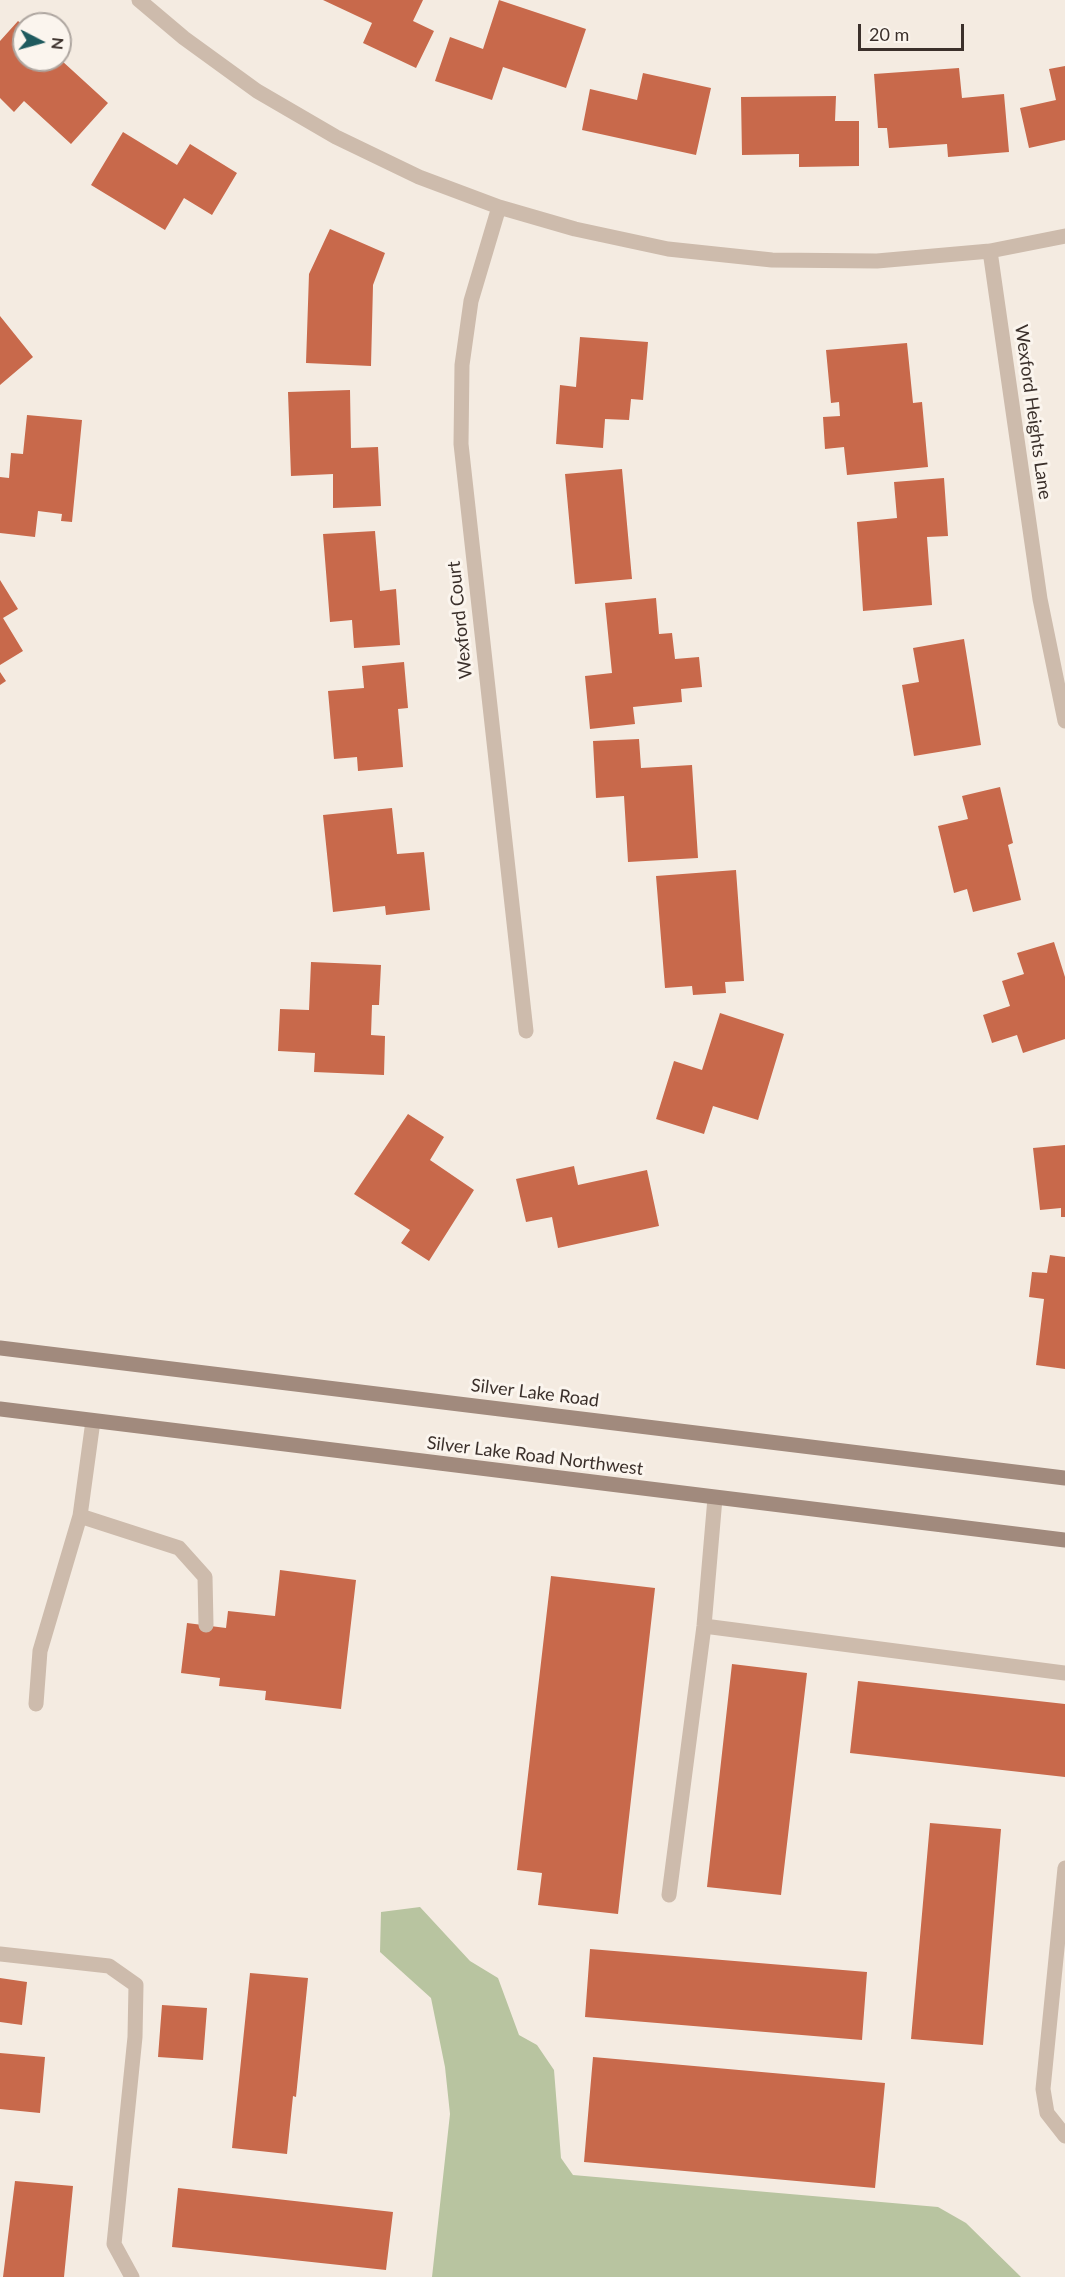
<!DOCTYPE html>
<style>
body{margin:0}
#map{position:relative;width:1065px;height:2277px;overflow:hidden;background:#f4ebe1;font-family:Lato,sans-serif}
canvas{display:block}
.north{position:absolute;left:12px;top:12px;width:60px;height:60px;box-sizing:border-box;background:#fbf5ee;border:2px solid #aea6a0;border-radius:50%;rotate:96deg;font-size:16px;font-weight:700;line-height:24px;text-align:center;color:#3b302b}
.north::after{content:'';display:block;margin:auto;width:21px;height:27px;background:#1f5a5e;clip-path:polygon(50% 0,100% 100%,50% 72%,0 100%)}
.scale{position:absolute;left:858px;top:24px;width:106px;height:27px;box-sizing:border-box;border:3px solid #3b302b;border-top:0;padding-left:8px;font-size:18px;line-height:21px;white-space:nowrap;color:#3b302b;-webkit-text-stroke:4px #fbf5ee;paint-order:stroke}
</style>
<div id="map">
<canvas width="1065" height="2277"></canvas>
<div class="north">N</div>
<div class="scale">20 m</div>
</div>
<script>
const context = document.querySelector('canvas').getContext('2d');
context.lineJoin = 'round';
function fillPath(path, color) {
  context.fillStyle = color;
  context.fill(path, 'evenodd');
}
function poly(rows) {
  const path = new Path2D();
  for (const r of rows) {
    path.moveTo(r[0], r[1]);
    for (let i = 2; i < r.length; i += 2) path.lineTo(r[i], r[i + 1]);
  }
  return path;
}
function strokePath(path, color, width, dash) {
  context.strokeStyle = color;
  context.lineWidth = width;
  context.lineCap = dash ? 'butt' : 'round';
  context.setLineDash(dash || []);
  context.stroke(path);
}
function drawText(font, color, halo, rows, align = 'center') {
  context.font = font + ' Lato,sans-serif';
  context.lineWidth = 6;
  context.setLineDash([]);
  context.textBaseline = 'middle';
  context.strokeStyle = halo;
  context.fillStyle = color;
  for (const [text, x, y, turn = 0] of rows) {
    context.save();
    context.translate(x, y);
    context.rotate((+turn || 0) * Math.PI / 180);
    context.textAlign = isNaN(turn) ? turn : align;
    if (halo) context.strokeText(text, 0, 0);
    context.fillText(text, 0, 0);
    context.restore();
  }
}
fillPath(poly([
 [420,1907,470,1961,498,1978,519,2035,537,2045,554,2070,561,2158,573,2175,938,2207,966,2223,1021,2277,432,2277,450,2114,445,2067,431,1998,380,1952,381,1912]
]), '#b8c4a0');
fillPath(poly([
 [323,0,423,0,413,21,434,31,416,68,363,43,372,23],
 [499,0,586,29,566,88,503,67,492,100,435,81,450,37,483,49],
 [18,21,24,26,24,60,61,60,108,103,71,144,24,101,14,112,0,98,0,41],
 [1065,66,1065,140,1029,148,1020,108,1056,100,1049,69],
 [959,68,962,98,1004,94,1009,152,948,157,947,144,889,148,887,128,878,128,874,74],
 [643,73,711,88,696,155,582,130,590,89,637,100],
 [836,96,835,121,859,121,859,166,799,167,799,154,742,155,741,97],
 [123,132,177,165,190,144,237,173,212,215,184,198,165,230,91,185],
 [330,229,385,253,373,285,371,366,306,363,309,274],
 [0,316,33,357,0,385],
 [580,337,648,342,643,400,631,399,629,420,605,419,603,448,556,444,560,385,576,387],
 [907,343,913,403,922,402,928,467,847,475,844,447,825,449,823,417,840,416,839,402,831,403,826,350],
 [350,390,351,448,378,447,381,506,333,508,333,474,291,476,288,392],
 [27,415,82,420,72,522,61,521,62,514,38,511,35,537,0,533,0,477,9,478,11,453,23,454],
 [622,469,632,579,575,584,565,474],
 [944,478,948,536,927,537,932,605,863,611,857,522,897,518,894,482],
 [375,531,380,591,396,589,400,645,354,648,352,620,330,622,323,534],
 [0,580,18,609,3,618,23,651,0,665],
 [656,598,659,634,672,633,675,659,699,657,702,687,681,689,682,702,633,707,635,724,590,729,585,676,612,673,605,603],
 [964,639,981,745,914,756,902,685,919,682,913,648],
 [404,662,408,708,398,709,403,767,358,771,357,757,334,759,328,691,364,688,362,666],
 [0,672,6,681,0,685],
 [639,739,641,768,692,765,698,858,628,862,624,796,596,798,593,741],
 [1000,787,1013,843,1008,845,1021,900,973,912,967,889,954,893,938,826,968,819,962,796],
 [392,808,397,854,424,852,430,910,386,915,385,906,333,912,323,815],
 [736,870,744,981,725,982,726,993,693,995,692,986,665,988,656,876],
 [1054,942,1065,977,1065,1039,1023,1053,1017,1035,992,1043,983,1015,1010,1006,1002,981,1024,974,1017,953],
 [311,962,381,965,379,1005,372,1005,371,1035,385,1036,384,1075,314,1072,315,1053,278,1051,280,1009,309,1010],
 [720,1013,784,1034,758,1120,713,1106,704,1134,656,1119,674,1061,702,1070],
 [408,1114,444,1137,430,1160,474,1190,429,1261,401,1243,410,1230,354,1194],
 [1065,1145,1065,1217,1061,1217,1061,1208,1040,1210,1033,1148],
 [574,1166,578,1185,647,1170,659,1226,558,1248,552,1217,526,1222,516,1179],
 [1050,1255,1065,1257,1065,1369,1036,1365,1044,1299,1029,1297,1032,1272,1047,1273],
 [280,1570,356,1580,341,1709,265,1700,266,1691,219,1686,220,1678,181,1673,187,1623,226,1628,228,1611,275,1616],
 [551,1576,655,1588,618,1914,538,1905,542,1873,517,1870],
 [732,1664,807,1673,781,1895,707,1887],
 [858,1681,1065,1704,1065,1777,850,1753],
 [930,1823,1001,1829,983,2045,911,2039],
 [590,1949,867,1972,862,2040,585,2017],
 [250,1973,308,1978,296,2097,293,2096,287,2154,232,2148],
 [0,1978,27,1982,22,2025,0,2022],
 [162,2005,207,2008,203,2060,158,2057],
 [0,2053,45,2057,40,2113,0,2109],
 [593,2057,885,2083,875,2188,584,2162],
 [15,2181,73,2186,64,2277,3,2277],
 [178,2188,393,2212,386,2270,172,2247]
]), '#c8694b');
strokePath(poly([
 [80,1516,179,1548,205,1577,206,1625],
 [704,1626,1065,1673],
 [36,1704,40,1651,80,1516,93,1421],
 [1065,1868,1043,2089,1047,2113,1065,2136],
 [669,1895,704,1626,715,1498],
 [0,1954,109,1966,136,1985,135,2037,114,2244,132,2277]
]), '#cdbbac', 15);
strokePath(poly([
 [139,0,184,38,257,91,336,137,419,177,499,207,575,229,668,249,772,260,877,261,990,251,1065,236],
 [499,207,471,301,462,365,461,444,526,1031],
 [990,251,1040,599,1065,721]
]), '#cdbbac', 15);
strokePath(poly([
 [0,1348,1065,1478],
 [0,1409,1065,1540]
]), '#a18a7d', 15);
drawText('18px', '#3b302b', '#fbf5ee', [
 ["Wexford Heights Lane",1033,412,82],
 ["Wexford Court",460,620,-96],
 ["Silver Lake Road",535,1393,7],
 ["Silver Lake Road Northwest",535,1456,7]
]);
</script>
